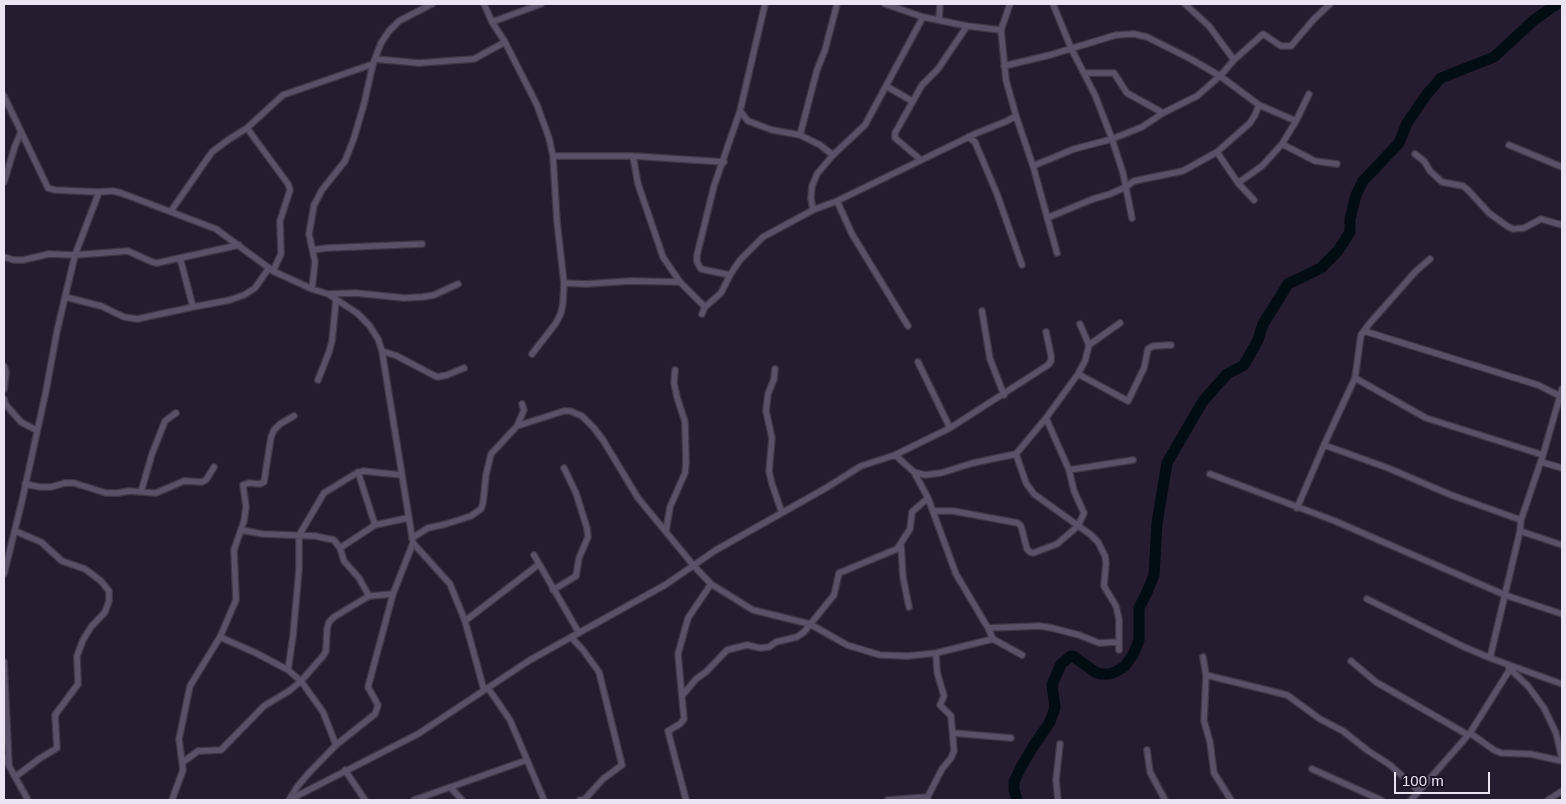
<!DOCTYPE html>
<style>
body{margin:0}
#map{position:relative;width:1566px;height:804px;overflow:hidden;background:#251c30;font-family:Helvetica,sans-serif}
canvas{display:block}
.frame{position:absolute;inset:0;border:5px solid #ebe5f3;pointer-events:none}
.scale{position:absolute;left:1394px;top:772px;width:96px;height:22px;box-sizing:border-box;border:2px solid #ebe5f3;border-top:0;padding-left:6px;font-size:15px;line-height:18px;white-space:nowrap;color:#ebe5f3;-webkit-text-stroke:4px #1c1326;paint-order:stroke}
</style>
<div id="map">
<canvas width="1566" height="804"></canvas>
<div class="frame"></div>
<div class="scale">100 m</div>
</div>
<script>
const context = document.querySelector('canvas').getContext('2d');
context.lineJoin = 'round';
function poly(rows) {
  const path = new Path2D();
  for (const r of rows) {
    path.moveTo(r[0], r[1]);
    for (let i = 2; i < r.length; i += 2) path.lineTo(r[i], r[i + 1]);
  }
  return path;
}
function strokePath(path, color, width, dash) {
  context.strokeStyle = color;
  context.lineWidth = width;
  context.lineCap = dash ? 'butt' : 'round';
  context.setLineDash(dash || []);
  context.stroke(path);
}
strokePath(poly([
 [1017,800,1014,790,1014,782,1020,769,1034,745,1050,722,1055,707,1052,685,1061,664,1071,656,1073,656,1095,672,1101,674,1109,674,1115,672,1124,667,1133,655,1139,640,1139,608,1147,592,1154,575,1157,523,1167,463,1203,401,1227,374,1244,365,1258,340,1263,324,1288,284,1321,268,1337,252,1350,232,1350,219,1356,195,1363,181,1399,143,1407,123,1427,94,1441,78,1494,57,1534,20,1557,4]
]), '#020c13', 11);
const street = poly([
 [484,4,492,22,505,42,537,105,549,138,553,156,557,222,564,283,563,303,561,313,556,323,532,354],
 [885,4,923,17,967,26,1001,30],
 [1010,4,1001,30,1006,80,1016,116,1033,166,1057,253],
 [1053,4,1071,48,1095,95,1112,139,1123,173,1132,218],
 [1185,4,1209,26,1234,60],
 [939,20,940,4],
 [492,22,541,4],
 [375,59,419,63,474,59,505,42],
 [1004,66,1050,55,1116,35,1134,34,1147,37,1189,58,1220,76,1259,105,1296,121],
 [1084,73,1114,73,1127,93,1163,113],
 [886,86,912,101],
 [4,96,48,188,55,190,99,192],
 [740,111,748,121,772,130,800,135,820,145,833,155],
 [247,128,288,184,290,190,280,221,281,254,273,271],
 [800,135,817,70,825,50,837,4],
 [968,137,975,142,997,194,1022,265],
 [1282,144,1315,161,1337,164],
 [1509,145,1562,167],
 [1217,152,1238,183,1254,200],
 [1415,154,1424,161,1430,171,1442,182,1463,186,1468,190,1489,213,1507,226,1513,229,1524,228,1541,219,1562,225],
 [553,156,633,156,724,162],
 [633,156,638,184,663,257,680,282,705,307],
 [921,160,895,138,895,133,922,85,938,69,967,26],
 [1033,166,1074,149,1112,139,1142,127,1163,113,1197,96,1220,76,1234,60,1263,34,1281,46,1291,46,1314,19,1330,4],
 [4,182,15,146,21,132],
 [1238,183,1262,166,1282,144,1296,121,1309,94],
 [837,201,852,234,908,326],
 [813,210,811,198,812,186,817,174,833,155,865,125,923,17],
 [171,211,212,152,228,140,247,128,283,95,373,64],
 [1047,218,1093,199,1110,194,1126,187,1134,181,1183,171,1217,152,1250,123,1255,115,1259,105],
 [313,250,327,248,422,244],
 [4,257,14,260,23,260,49,254,75,255,128,251,152,262,157,263,239,245],
 [180,258,193,307],
 [730,275,701,269,697,262,697,255,714,186,740,111,765,4],
 [564,283,586,284,630,281,680,282],
 [312,289,315,262,309,234,314,205,322,190,345,161,354,138,364,104,373,64,381,43,389,31,399,21,432,4],
 [328,294,356,293,404,298,423,297,434,295,458,284],
 [65,297,101,306,124,317,137,319,193,307,230,300,244,295,255,288,269,268],
 [982,311,990,359,1004,395],
 [702,314,705,307,721,293,730,275,740,260,763,237,813,210,837,201,977,133,1007,121,1016,116],
 [1080,324,1089,345],
 [1364,331,1538,385,1562,397],
 [382,351,397,356,437,377,447,375,464,368],
 [918,362,950,428],
 [4,366,6,372,4,389],
 [775,369,774,379,768,394,766,411,772,438,769,471,772,484,782,513],
 [1078,374,1128,401,1144,368,1148,349,1153,346,1171,345],
 [1355,378,1426,418,1543,455],
 [318,380,329,352,332,341,336,300],
 [1562,389,1543,455,1521,520,1520,531,1490,658,1562,684],
 [4,399,6,405,21,422,36,430],
 [517,426,564,411,570,411,582,416,594,428,603,440,638,498,694,566,711,584,753,610,810,624,847,645,880,655,908,656,936,653,993,639],
 [1324,445,1388,468,1451,495,1521,520],
 [1016,454,1026,483,1034,494,1091,535,1098,542,1105,556,1106,563,1104,586,1116,606,1119,619,1119,650],
 [895,455,950,428,1048,365,1051,361,1051,355,1046,332],
 [1541,462,1562,468],
 [1069,470,1133,460],
 [358,472,375,525],
 [914,472,928,498,956,574,988,628,1040,626,1052,628,1079,635,1099,643,1119,642],
 [1210,474,1335,521,1505,595,1562,614],
 [25,484,40,487,51,487,65,483,74,483,106,493,118,493,129,491,156,493,184,481,202,482,206,480,214,467],
 [141,492,152,454,165,421,176,413],
 [1297,508,1324,445,1355,378,1361,335,1370,323,1416,271,1430,259],
 [933,511,953,511,1018,523,1021,526,1027,549,1030,552,1033,553,1057,544,1078,526,1084,513,1074,491,1069,470,1046,418],
 [241,530,263,534,315,536,334,540,340,548,344,561,359,578,369,596],
 [15,531,41,542,62,561,85,569,101,581,109,591,109,601,105,612,91,627,83,640,77,656,78,684,55,715,57,748,39,759,15,777],
 [666,531,670,507,685,473,686,463,685,422,677,397,674,383,675,370],
 [1520,531,1562,545],
 [412,538,428,528,446,524,471,516,481,509,483,503,486,475,491,454,517,426,524,410,522,404],
 [413,543,450,584,465,621,484,690],
 [901,545,903,577,909,607],
 [340,548,375,525,408,518],
 [534,555,579,633],
 [4,574,22,501,46,391,57,331,75,255,99,192,113,191,121,193,216,229,273,271,312,289,328,294,357,313,369,325,378,339,382,351,413,543,393,594,368,687,378,705,375,714,336,745,307,775,297,787,289,800],
 [553,590,576,576,579,558,588,537,587,528,576,493,564,468],
 [1367,599,1462,646,1490,658],
 [465,621,538,565],
 [988,628,993,639,1022,655],
 [220,637,256,653,288,670,301,681,323,712,336,745],
 [571,637,583,650,599,672,622,765,603,779,584,800,580,800],
 [1203,657,1206,675,1204,721,1210,742,1214,773,1231,800],
 [1351,661,1376,682,1468,735],
 [4,662,9,766],
 [1509,668,1528,686,1544,708,1556,733,1562,759],
 [288,670,293,636,299,569,299,536,301,532,324,493,355,474,363,471,401,475],
 [1206,675,1287,695,1320,719,1343,731,1367,750,1390,765,1419,791],
 [488,688,510,720,544,800],
 [682,696,696,679,706,672,727,650,747,645,760,648,769,647,776,642,797,637,804,632,834,595,839,573,897,549,910,529,912,512,928,498],
 [953,733,1011,738],
 [1470,733,1494,750,1501,753,1530,754,1562,761],
 [1147,750,1150,772,1165,800],
 [4,757,28,800],
 [183,762,198,751,221,750,264,706,289,691,301,681,323,656,326,651,327,629,329,622,334,617,369,596,393,594],
 [1312,769,1381,800],
 [345,770,365,800],
 [451,788,462,800],
 [172,800,183,770,179,739,190,686,220,637,236,600,234,550,244,521,246,507,243,485,249,483,260,484,264,482,271,437,274,430,280,424,294,416],
 [289,800,418,734,530,660,665,585,716,550,826,488,861,466,895,455,914,472,925,475,941,473,973,463,1016,454,1046,418,1078,374,1085,361,1089,345,1120,323],
 [414,800,527,760],
 [686,800,668,731,680,724,684,719,678,654,688,618,711,584],
 [888,800,928,797],
 [926,800,942,769,951,758,954,751,951,716,940,705,944,696,937,672,936,653],
 [1058,800,1056,780,1060,744],
 [1411,800,1470,733,1510,669],
 [1548,800,1562,791]
]);
strokePath(street, '#3f3747', 8);
strokePath(street, '#5a5067', 5.5);
</script>
